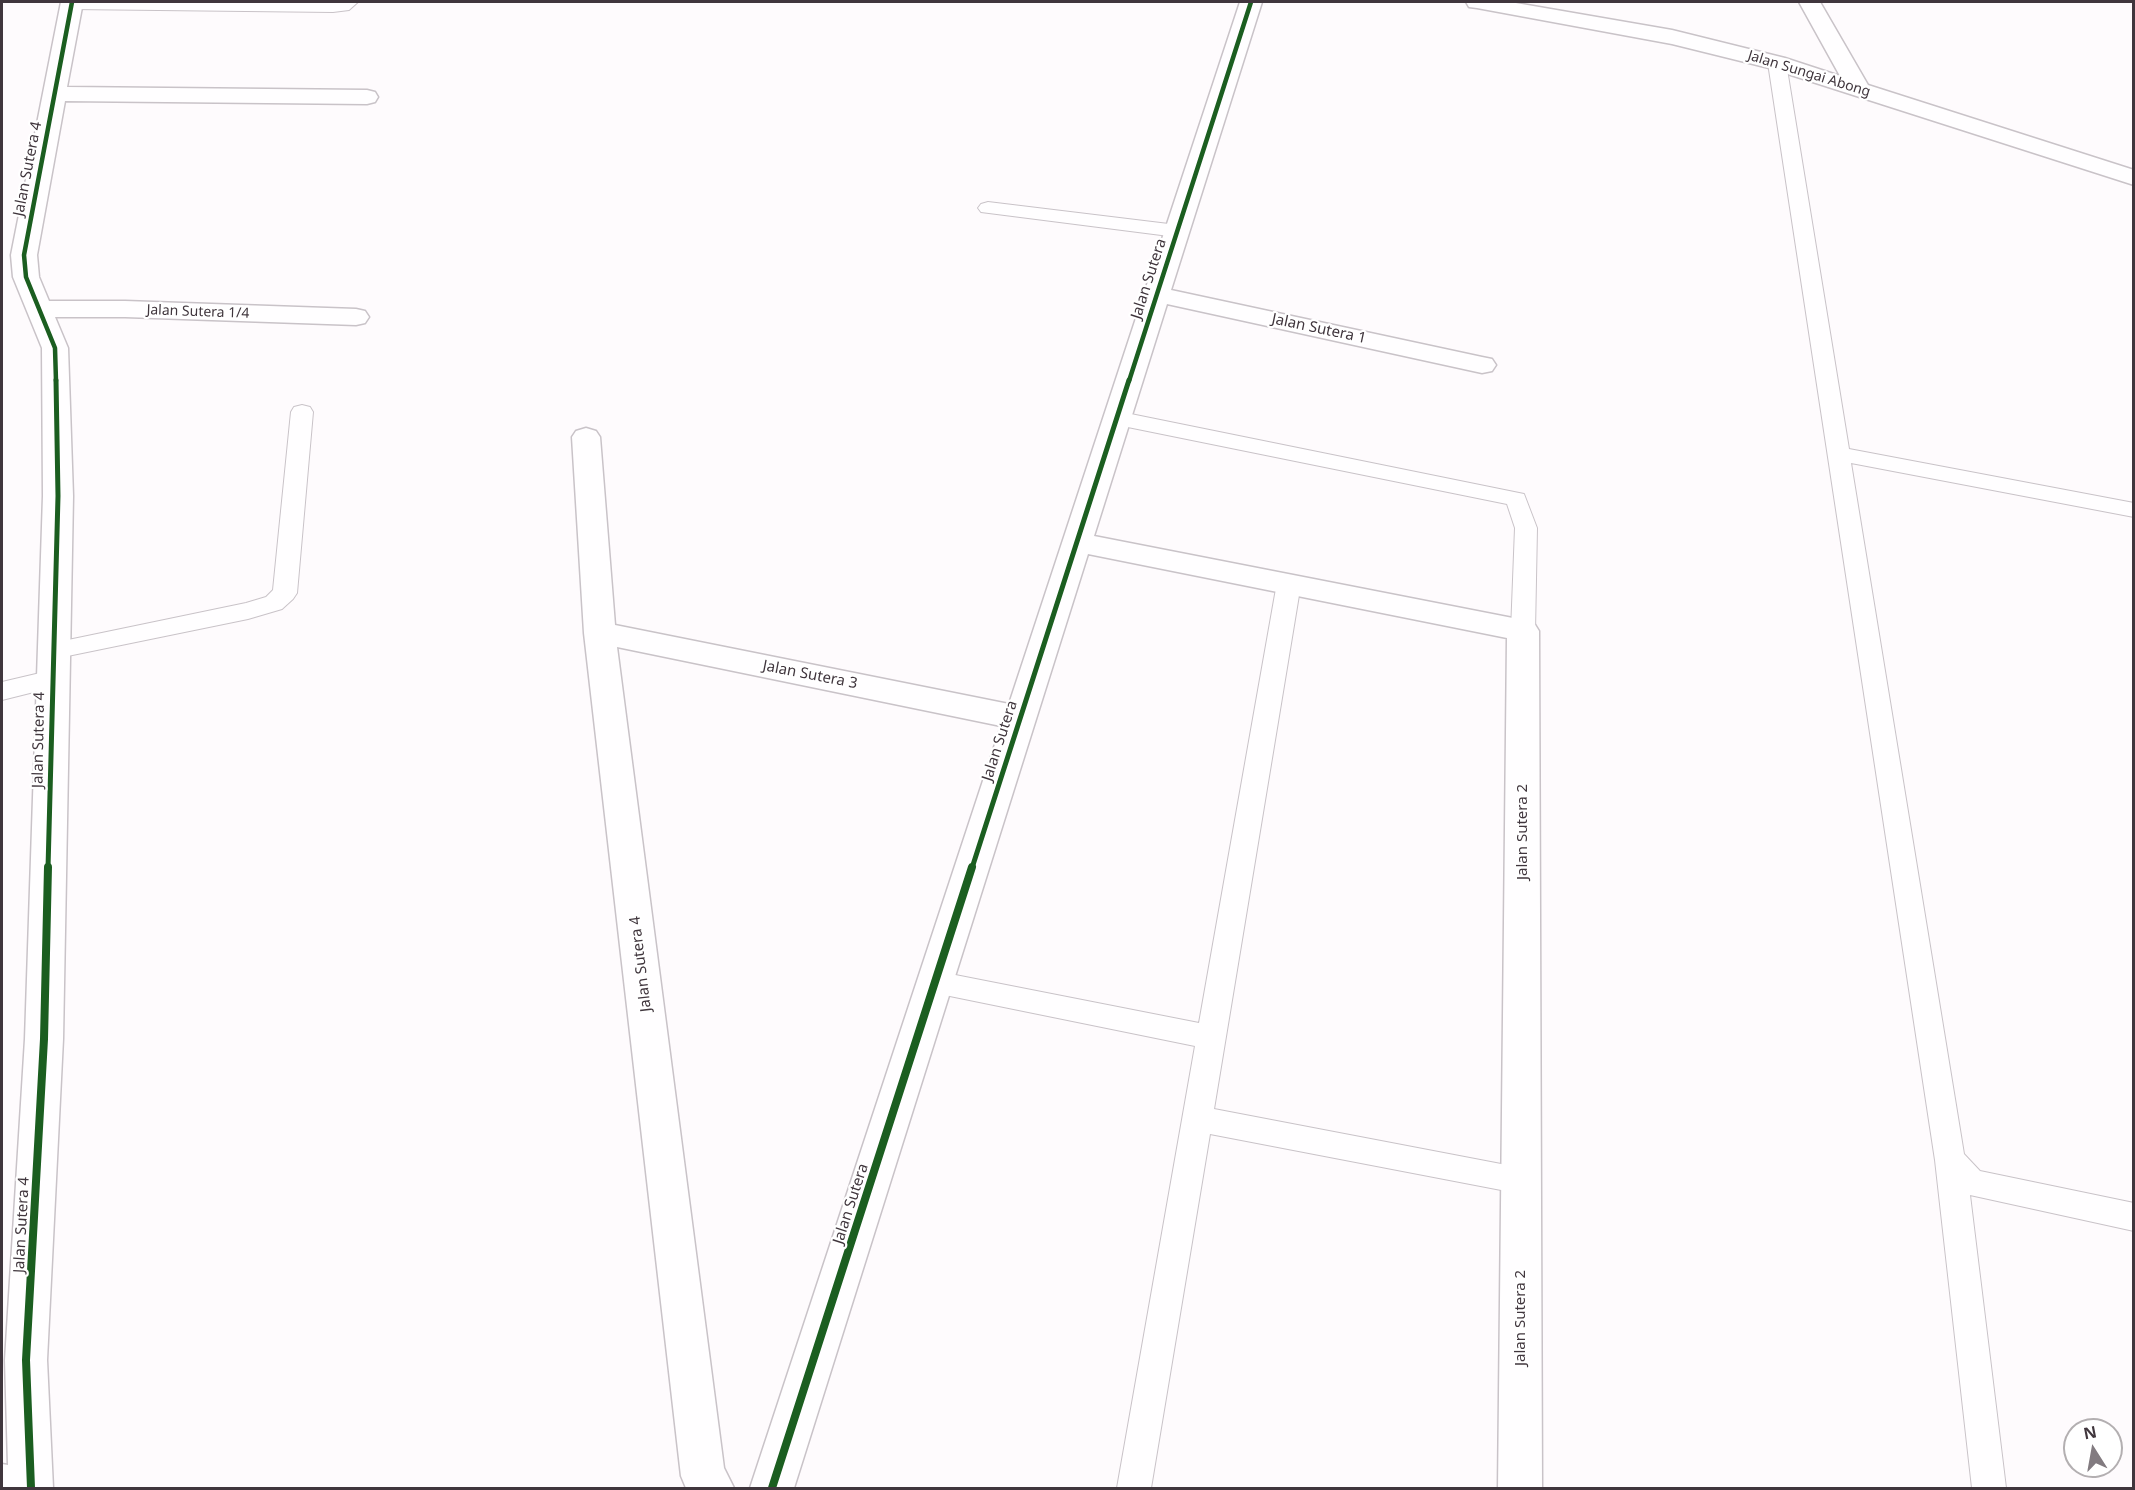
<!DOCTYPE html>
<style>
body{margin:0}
#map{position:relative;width:2135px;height:1490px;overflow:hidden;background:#fefbfd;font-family:"Noto Sans",sans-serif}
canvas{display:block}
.frame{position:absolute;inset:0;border:3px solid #40363d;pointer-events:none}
.north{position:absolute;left:2063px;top:1418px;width:60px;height:60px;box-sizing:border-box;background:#fff;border:2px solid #b3afb1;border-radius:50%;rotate:349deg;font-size:16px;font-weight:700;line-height:24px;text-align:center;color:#40363d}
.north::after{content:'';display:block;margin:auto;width:21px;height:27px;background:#827b80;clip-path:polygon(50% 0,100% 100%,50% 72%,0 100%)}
</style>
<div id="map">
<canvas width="2135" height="1490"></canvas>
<div class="frame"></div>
<div class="north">N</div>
</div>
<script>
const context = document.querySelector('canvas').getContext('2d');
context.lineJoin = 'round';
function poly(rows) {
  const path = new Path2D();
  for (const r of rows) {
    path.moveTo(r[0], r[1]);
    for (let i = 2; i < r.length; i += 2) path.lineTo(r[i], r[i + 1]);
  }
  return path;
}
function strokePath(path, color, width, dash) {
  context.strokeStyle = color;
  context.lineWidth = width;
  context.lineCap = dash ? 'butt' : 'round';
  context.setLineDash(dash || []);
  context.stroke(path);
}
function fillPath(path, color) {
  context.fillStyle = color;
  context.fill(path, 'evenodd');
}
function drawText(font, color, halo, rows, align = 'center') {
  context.font = font + ' "Noto Sans",sans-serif';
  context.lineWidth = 4.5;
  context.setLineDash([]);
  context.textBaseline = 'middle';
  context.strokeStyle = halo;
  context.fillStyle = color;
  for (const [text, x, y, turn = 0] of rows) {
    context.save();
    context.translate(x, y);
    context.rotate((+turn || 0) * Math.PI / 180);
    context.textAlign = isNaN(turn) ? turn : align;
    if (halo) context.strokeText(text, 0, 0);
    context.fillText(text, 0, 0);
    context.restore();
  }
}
const lane = poly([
 [64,2,358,2,349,10,333,12,71,9,65,8,63,4,64,2],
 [1777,58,1783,59,1786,63,1849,449,2134,503,2134,517,1851,463,1964,1154,1980,1171,2134,1203,2134,1231,1970,1195,2006,1488,1972,1488,1935,1160,1768,63,1771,59,1777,58],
 [988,202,1177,225,1184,227,1187,231,1184,235,1177,237,981,212,978,208,981,204,988,202],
 [302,405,310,407,313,412,297,593,293,599,282,609,248,619,53,659,44,657,41,651,44,645,246,603,266,597,273,590,291,412,294,407,302,405],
 [1116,411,1524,494,1537,528,1535,631,1532,637,1523,639,1514,637,1511,631,1515,528,1507,504,1108,423,1105,418,1108,413,1116,411],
 [1289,575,1297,577,1301,583,1214,1109,1522,1168,1533,1172,1537,1181,1533,1190,1522,1194,1210,1134,1151,1488,1117,1488,1195,1046,935,993,925,990,921,982,925,974,935,971,1199,1023,1277,583,1281,577,1289,575],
 [53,670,62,673,65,679,62,685,2,700,2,682,53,670]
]);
const street = poly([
 [61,2,83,2,67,87,367,90,375,92,378,97,375,102,367,104,65,101,37,255,39,277,49,301,125,301,356,309,365,311,369,317,365,323,356,325,125,317,55,317,68,348,73,496,63,1039,47,1360,53,1488,2,1488,2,1464,8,1465,5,1360,25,1039,43,496,42,348,13,277,11,255,61,2],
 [1240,2,1262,2,1171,290,1482,357,1492,359,1496,365,1492,371,1482,373,1167,304,1094,536,1523,620,1534,623,1539,631,1542,1488,1498,1488,1507,638,1088,554,794,1488,750,1488,1001,726,617,647,724,1468,734,1488,686,1488,681,1476,584,633,572,437,576,431,586,428,596,431,600,437,615,625,1009,704,1240,2],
 [1466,2,1510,2,1672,30,1785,58,1840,76,1799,2,1820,2,1868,85,2134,170,2134,185,1769,68,1672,44,1477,8,1469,7,1466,2]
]);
strokePath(lane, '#c9c3c8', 2);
strokePath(street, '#c9c3c8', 3);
fillPath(lane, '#fffeff');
fillPath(street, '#fffeff');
strokePath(poly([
 [56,381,55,348,26,277,24,255,72,2],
 [1129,381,1251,2]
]), '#1b5e20', 4.5);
strokePath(poly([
 [48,868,58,496,56,380],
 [972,868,1129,380]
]), '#1b5e20', 5);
strokePath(poly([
 [31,1488,26,1360,44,1039,48,867],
 [772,1488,972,867]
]), '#1b5e20', 8);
drawText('14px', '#40363d', '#fff', [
 ["Jalan Sungai Abong",1809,74,17],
 ["Jalan Sutera 1/4",198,312,2]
]);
drawText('15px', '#40363d', '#fff', [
 ["Jalan Sutera 4",28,169,-79],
 ["Jalan Sutera",1149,279,-72],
 ["Jalan Sutera 1",1319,329,12],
 ["Jalan Sutera 3",810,675,11],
 ["Jalan Sutera 4",39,740,-89],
 ["Jalan Sutera",1000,741,-72],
 ["Jalan Sutera 2",1523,832,-90],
 ["Jalan Sutera 4",641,964,-97],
 ["Jalan Sutera",851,1204,-72],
 ["Jalan Sutera 4",22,1225,-87],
 ["Jalan Sutera 2",1521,1318,-90]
]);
</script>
